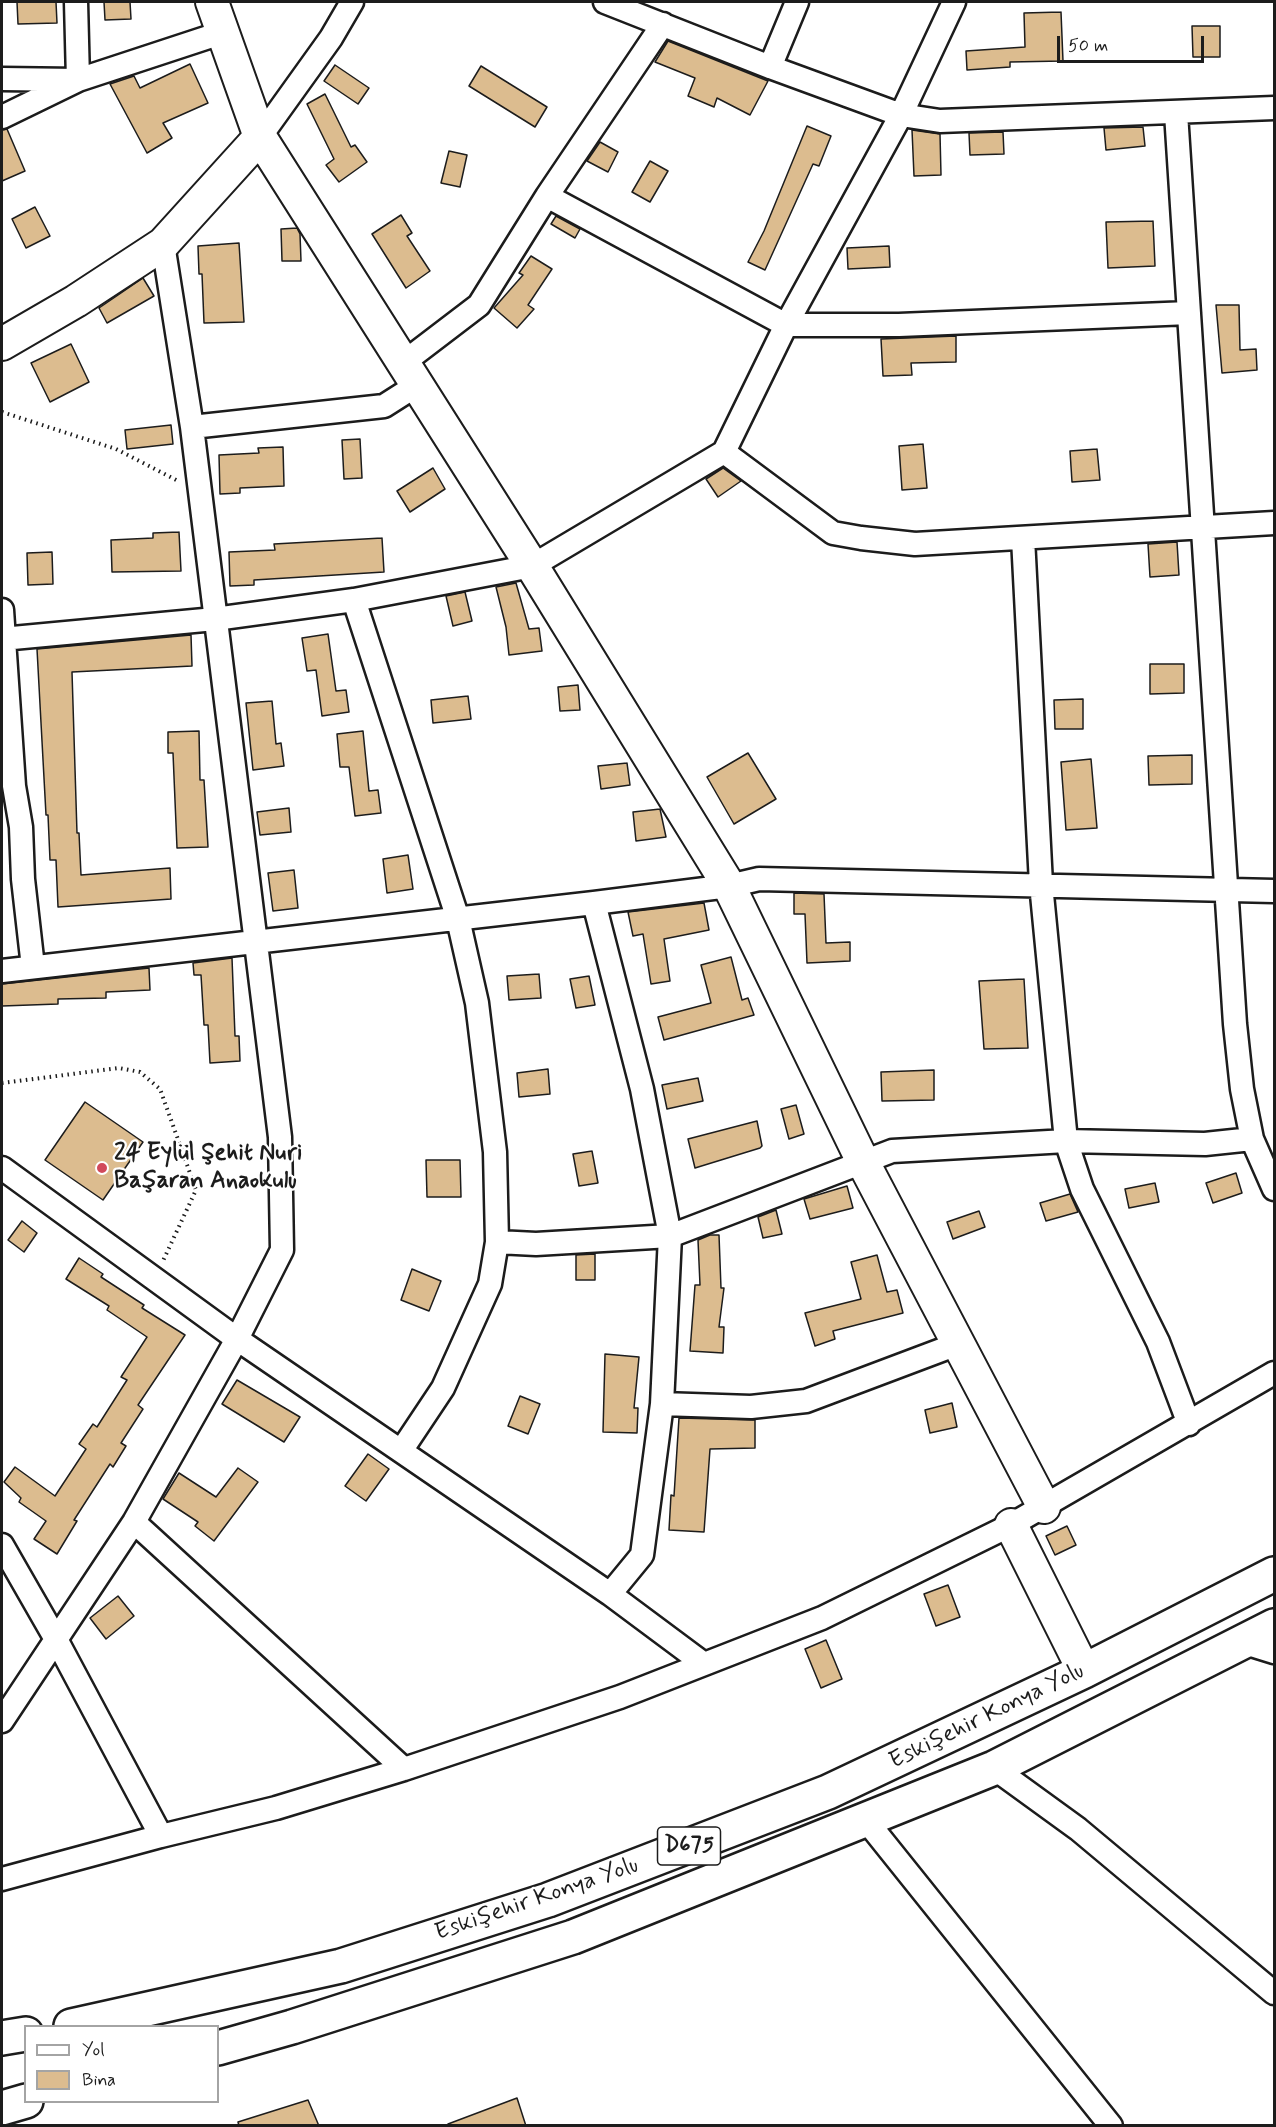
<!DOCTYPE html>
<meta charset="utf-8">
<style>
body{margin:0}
#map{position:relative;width:1276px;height:2127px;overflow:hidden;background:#fff;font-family:Mynerve,sans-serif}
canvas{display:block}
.frame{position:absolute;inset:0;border:3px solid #1c1c1c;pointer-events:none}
.legend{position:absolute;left:24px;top:2025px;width:195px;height:78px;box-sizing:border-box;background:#fff;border:2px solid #a4a4a4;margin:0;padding:8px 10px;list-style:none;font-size:18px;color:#1c1c1c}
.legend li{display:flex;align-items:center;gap:12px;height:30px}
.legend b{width:30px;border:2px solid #a4a4a4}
.scale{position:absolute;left:1057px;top:36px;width:147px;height:27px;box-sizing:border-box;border:3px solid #1c1c1c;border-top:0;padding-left:8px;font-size:18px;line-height:21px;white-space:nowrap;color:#1c1c1c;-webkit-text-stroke:4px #fff;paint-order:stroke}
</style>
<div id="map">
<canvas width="1276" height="2127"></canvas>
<div class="frame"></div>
<ul class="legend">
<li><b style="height:8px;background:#fff"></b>Yol</li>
<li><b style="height:16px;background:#dcbc8f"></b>Bina</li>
</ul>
<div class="scale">50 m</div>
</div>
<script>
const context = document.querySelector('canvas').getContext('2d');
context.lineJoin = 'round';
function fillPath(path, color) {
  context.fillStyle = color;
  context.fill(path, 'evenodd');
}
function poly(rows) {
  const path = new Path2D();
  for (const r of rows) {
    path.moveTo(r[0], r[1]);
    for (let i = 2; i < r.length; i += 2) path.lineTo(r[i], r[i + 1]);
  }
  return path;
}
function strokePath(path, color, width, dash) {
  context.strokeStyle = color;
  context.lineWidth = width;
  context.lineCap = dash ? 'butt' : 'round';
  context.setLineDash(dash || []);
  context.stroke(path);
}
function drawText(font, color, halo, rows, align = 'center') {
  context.font = font + ' Mynerve,sans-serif';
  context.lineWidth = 4.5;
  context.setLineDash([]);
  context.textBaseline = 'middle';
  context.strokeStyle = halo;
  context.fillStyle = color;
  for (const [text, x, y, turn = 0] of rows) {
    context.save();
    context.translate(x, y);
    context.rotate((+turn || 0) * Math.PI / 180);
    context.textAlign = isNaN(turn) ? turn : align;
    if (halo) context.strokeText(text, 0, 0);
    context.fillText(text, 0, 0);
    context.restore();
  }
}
const building = poly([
 [17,2,56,2,57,23,18,24,17,2],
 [104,2,130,2,131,19,105,20,104,2],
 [1061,12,1063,61,1010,62,1010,67,967,70,966,51,1025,47,1024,13,1061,12],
 [1192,26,1220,26,1220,57,1193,57,1192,26],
 [668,41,768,81,750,115,717,98,714,107,688,96,695,78,655,62,668,41],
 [190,64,208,103,163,123,172,138,147,153,110,84,134,76,140,88,190,64],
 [335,65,369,88,358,104,324,81,335,65],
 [481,66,547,107,535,127,469,86,481,66],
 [325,94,351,147,355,145,367,162,339,182,326,165,334,159,307,104,325,94],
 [807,126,831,136,819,166,813,164,765,270,748,262,764,231,807,126],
 [1143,127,1145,146,1106,150,1104,128,1143,127],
 [7,129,25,171,2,181,2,130,7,129],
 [912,130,940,134,941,175,914,176,912,130],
 [1003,132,1004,154,970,155,969,133,1003,132],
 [600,142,618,152,608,172,587,161,600,142],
 [449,151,467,155,460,187,441,183,449,151],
 [650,161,668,171,650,202,632,192,650,161],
 [35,207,50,236,26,248,12,219,35,207],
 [401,215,412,233,407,236,430,271,406,288,372,234,401,215],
 [556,216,580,229,575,238,551,224,556,216],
 [1153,221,1155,266,1108,268,1106,222,1153,221],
 [297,228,300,234,301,261,282,261,281,229,297,228],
 [239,243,244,322,204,323,202,274,199,274,198,246,239,243],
 [889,246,890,267,848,269,847,248,889,246],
 [531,256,552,269,528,305,534,309,517,328,494,308,523,275,519,273,531,256],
 [143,278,154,296,107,323,99,308,143,278],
 [1216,305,1239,305,1240,350,1256,349,1257,370,1222,373,1216,305],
 [956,336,956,362,911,363,912,375,883,376,881,339,956,336],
 [71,344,89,382,50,402,31,363,71,344],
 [171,425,173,444,127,449,125,430,171,425],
 [360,439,362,478,344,479,342,440,360,439],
 [923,444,927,488,902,490,899,446,923,444],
 [283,447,284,486,240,488,240,493,220,494,219,455,259,453,258,448,283,447],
 [1097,449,1100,480,1072,482,1070,451,1097,449],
 [433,468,445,489,410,512,397,491,433,468],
 [723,468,741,481,718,497,706,479,723,468],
 [179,532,181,571,112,572,111,540,153,538,153,533,179,532],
 [382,538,384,572,254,580,254,585,230,586,229,552,275,550,274,544,382,538],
 [1177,542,1179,575,1150,577,1148,544,1177,542],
 [52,552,53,584,28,585,27,553,52,552],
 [516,583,529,629,539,628,542,651,509,655,506,627,496,587,516,583],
 [465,592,472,621,453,626,446,596,465,592],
 [328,634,336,691,346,690,349,712,322,716,316,670,307,671,302,638,328,634],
 [191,635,192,666,72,672,77,833,79,833,81,875,170,868,171,899,58,907,56,860,50,860,48,815,46,815,37,649,191,635],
 [1150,664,1184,664,1184,693,1150,694,1150,664],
 [578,685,580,710,560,711,558,687,578,685],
 [468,696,471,719,433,723,431,700,468,696],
 [1083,699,1083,729,1055,729,1054,700,1083,699],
 [272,701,276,744,281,743,284,766,253,770,246,703,272,701],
 [199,731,200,780,204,780,208,847,177,848,173,753,168,753,168,732,199,731],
 [363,731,369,791,378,790,381,813,355,816,349,767,340,767,337,734,363,731],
 [748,753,776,799,734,824,707,777,748,753],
 [1192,755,1192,784,1149,785,1148,756,1192,755],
 [1091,759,1097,828,1066,830,1061,762,1091,759],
 [627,763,630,785,601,789,598,766,627,763],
 [289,808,291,832,260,835,257,812,289,808],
 [660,809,666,837,636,841,633,812,660,809],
 [408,855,413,889,387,893,383,859,408,855],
 [294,870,298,908,273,911,268,873,294,870],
 [794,893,824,894,826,943,850,942,850,961,807,963,805,914,794,914,794,893],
 [704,903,709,930,664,939,670,981,651,984,643,934,633,936,628,912,704,903],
 [731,957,742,1000,748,998,754,1015,664,1040,658,1017,711,1003,701,965,731,957],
 [232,958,235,1036,239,1036,240,1061,210,1063,208,1025,204,1025,201,975,194,975,193,963,232,958],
 [149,968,150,990,106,992,106,998,58,999,58,1004,2,1006,2,984,149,968],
 [539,974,541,998,509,1000,507,976,539,974],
 [589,976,595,1005,576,1008,570,979,589,976],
 [1024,979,1028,1048,984,1049,979,981,1024,979],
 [548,1069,550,1094,519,1097,517,1073,548,1069],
 [934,1070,934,1100,882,1101,881,1072,934,1070],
 [698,1078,703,1101,667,1109,662,1085,698,1078],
 [85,1102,143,1142,103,1200,45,1160,85,1102],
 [796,1105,804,1134,789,1139,781,1109,796,1105],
 [757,1121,762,1146,760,1148,695,1168,688,1139,757,1121],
 [592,1151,598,1183,579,1186,573,1154,592,1151],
 [426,1160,460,1160,461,1197,427,1197,426,1160],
 [1236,1173,1242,1193,1213,1203,1206,1183,1236,1173],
 [1155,1183,1159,1202,1129,1208,1125,1189,1155,1183],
 [847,1186,853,1208,810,1219,804,1199,847,1186],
 [1070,1194,1078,1212,1046,1221,1040,1203,1070,1194],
 [776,1210,782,1234,763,1238,758,1217,776,1210],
 [979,1211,985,1227,953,1239,947,1222,979,1211],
 [22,1221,37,1233,24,1252,8,1240,22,1221],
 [710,1235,719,1235,721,1288,724,1288,719,1327,724,1327,723,1353,690,1351,695,1285,700,1285,698,1240,710,1235],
 [595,1254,595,1280,576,1280,576,1255,595,1254],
 [877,1255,887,1292,897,1290,903,1313,833,1331,835,1339,815,1346,805,1313,861,1299,851,1262,877,1255],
 [79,1258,103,1274,101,1277,144,1305,142,1308,185,1335,138,1405,143,1409,121,1443,126,1446,113,1467,110,1464,74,1520,77,1521,57,1554,34,1539,46,1521,19,1502,21,1498,4,1482,15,1467,55,1496,86,1449,79,1444,93,1424,97,1427,127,1380,121,1377,147,1337,107,1310,109,1306,66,1279,79,1258],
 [412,1269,441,1281,429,1311,401,1300,412,1269],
 [605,1354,639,1357,634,1408,638,1408,637,1433,603,1432,605,1354],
 [237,1380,300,1417,284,1442,222,1404,237,1380],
 [520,1396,540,1404,528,1434,508,1426,520,1396],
 [952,1403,957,1427,930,1433,925,1410,952,1403],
 [679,1418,755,1420,755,1448,710,1449,704,1532,669,1530,671,1495,674,1496,679,1418],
 [368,1454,389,1469,366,1501,345,1486,368,1454],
 [238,1468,258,1482,214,1541,195,1526,198,1522,163,1499,179,1473,216,1497,238,1468],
 [1067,1526,1076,1545,1055,1555,1046,1536,1067,1526],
 [948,1585,960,1617,936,1626,924,1594,948,1585],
 [118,1596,134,1616,106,1639,90,1618,118,1596],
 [826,1640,842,1679,821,1688,805,1649,826,1640],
 [517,2098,526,2126,448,2126,448,2124,517,2098],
 [308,2100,319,2126,239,2126,238,2122,308,2100]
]);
fillPath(building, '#dcbc8f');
strokePath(building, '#1c1c1c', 1.5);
const street = poly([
 [605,2,770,67,901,115,940,121,1274,108],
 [770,67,797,2],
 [2,79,78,80,224,32],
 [1176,113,1235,1024,1242,1089,1252,1139,1274,1189],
 [2,117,78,80,76,2],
 [260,137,331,38,352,2],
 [547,196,786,325,899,325,1189,313],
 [403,363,479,305,547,196,663,24],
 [192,427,384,406,417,385],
 [724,452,833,533,861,538,915,544,1274,523],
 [1023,538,1041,884,1066,1141,1082,1189,1158,1342,1189,1424],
 [354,600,458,919,477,1003,495,1152,497,1242,490,1284,443,1388,401,1451],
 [2,610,14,786,21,827,23,879,33,967],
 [2,639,215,619,354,600,532,566,724,452,786,325,901,115,954,2],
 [594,903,642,1089,670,1236,662,1404,642,1555,610,1594],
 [2,971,594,903,729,886,759,879,1274,891],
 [2,1168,237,1339,610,1594,704,1664],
 [497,1242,536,1244,670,1236,892,1151,1066,1141,1205,1144,1252,1139],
 [662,1404,751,1407,806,1401,960,1343],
 [134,1522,404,1769],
 [2,1545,57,1641,161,1836,276,1808,404,1769,620,1697,822,1618,1011,1525,1274,1373],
 [1245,1643,1274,1652],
 [2,1721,134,1522,237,1339,282,1250,280,1137,192,427,163,244],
 [994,1768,1078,1829,1274,1993],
 [865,1819,1111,2126],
 [2,1879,161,1836]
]);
const secondary = poly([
 [212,2,260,137,532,566,729,886,864,1164,1044,1507],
 [2,344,76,301,163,244,260,137],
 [1011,1525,1084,1671]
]);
const highway = poly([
 [71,2026,341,1966,548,1900,828,1792,1084,1671,1274,1574],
 [2,2038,26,2034],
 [218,2048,292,2027,573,1937,994,1768,1274,1626],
 [2,2108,26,2101]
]);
strokePath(street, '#1c1c1c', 27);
strokePath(secondary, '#1c1c1c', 36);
strokePath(highway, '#1c1c1c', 38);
strokePath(poly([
 [2,412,116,449,178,481],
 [2,1083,119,1068,140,1072,160,1089,196,1190,162,1263]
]), '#1c1c1c', 4, [1.5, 4.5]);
strokePath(street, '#fff', 22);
strokePath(secondary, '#fff', 32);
strokePath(highway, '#fff', 33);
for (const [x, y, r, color] of [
 [102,1168,6,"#d1495b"]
]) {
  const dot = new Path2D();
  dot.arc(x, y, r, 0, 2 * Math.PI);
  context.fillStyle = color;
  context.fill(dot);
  strokePath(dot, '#fff', 2);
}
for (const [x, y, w] of [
 [689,1846,63]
]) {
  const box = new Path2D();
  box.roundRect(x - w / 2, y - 19, w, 38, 4.5);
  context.fillStyle = '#fff';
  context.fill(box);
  strokePath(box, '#1c1c1c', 1.5);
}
drawText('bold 22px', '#1c1c1c', null, [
 ["D675",689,1846]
]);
drawText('bold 24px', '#1c1c1c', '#fff', [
 ["24 Eylül Şehit Nuri",114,1154],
 ["Başaran Anaokulu",114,1182]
], 'left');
drawText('24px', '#1c1c1c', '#fff', [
 ["Eskişehir Konya Yolu",987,1717,-26],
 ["Eskişehir Konya Yolu",537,1900,-19]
]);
</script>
